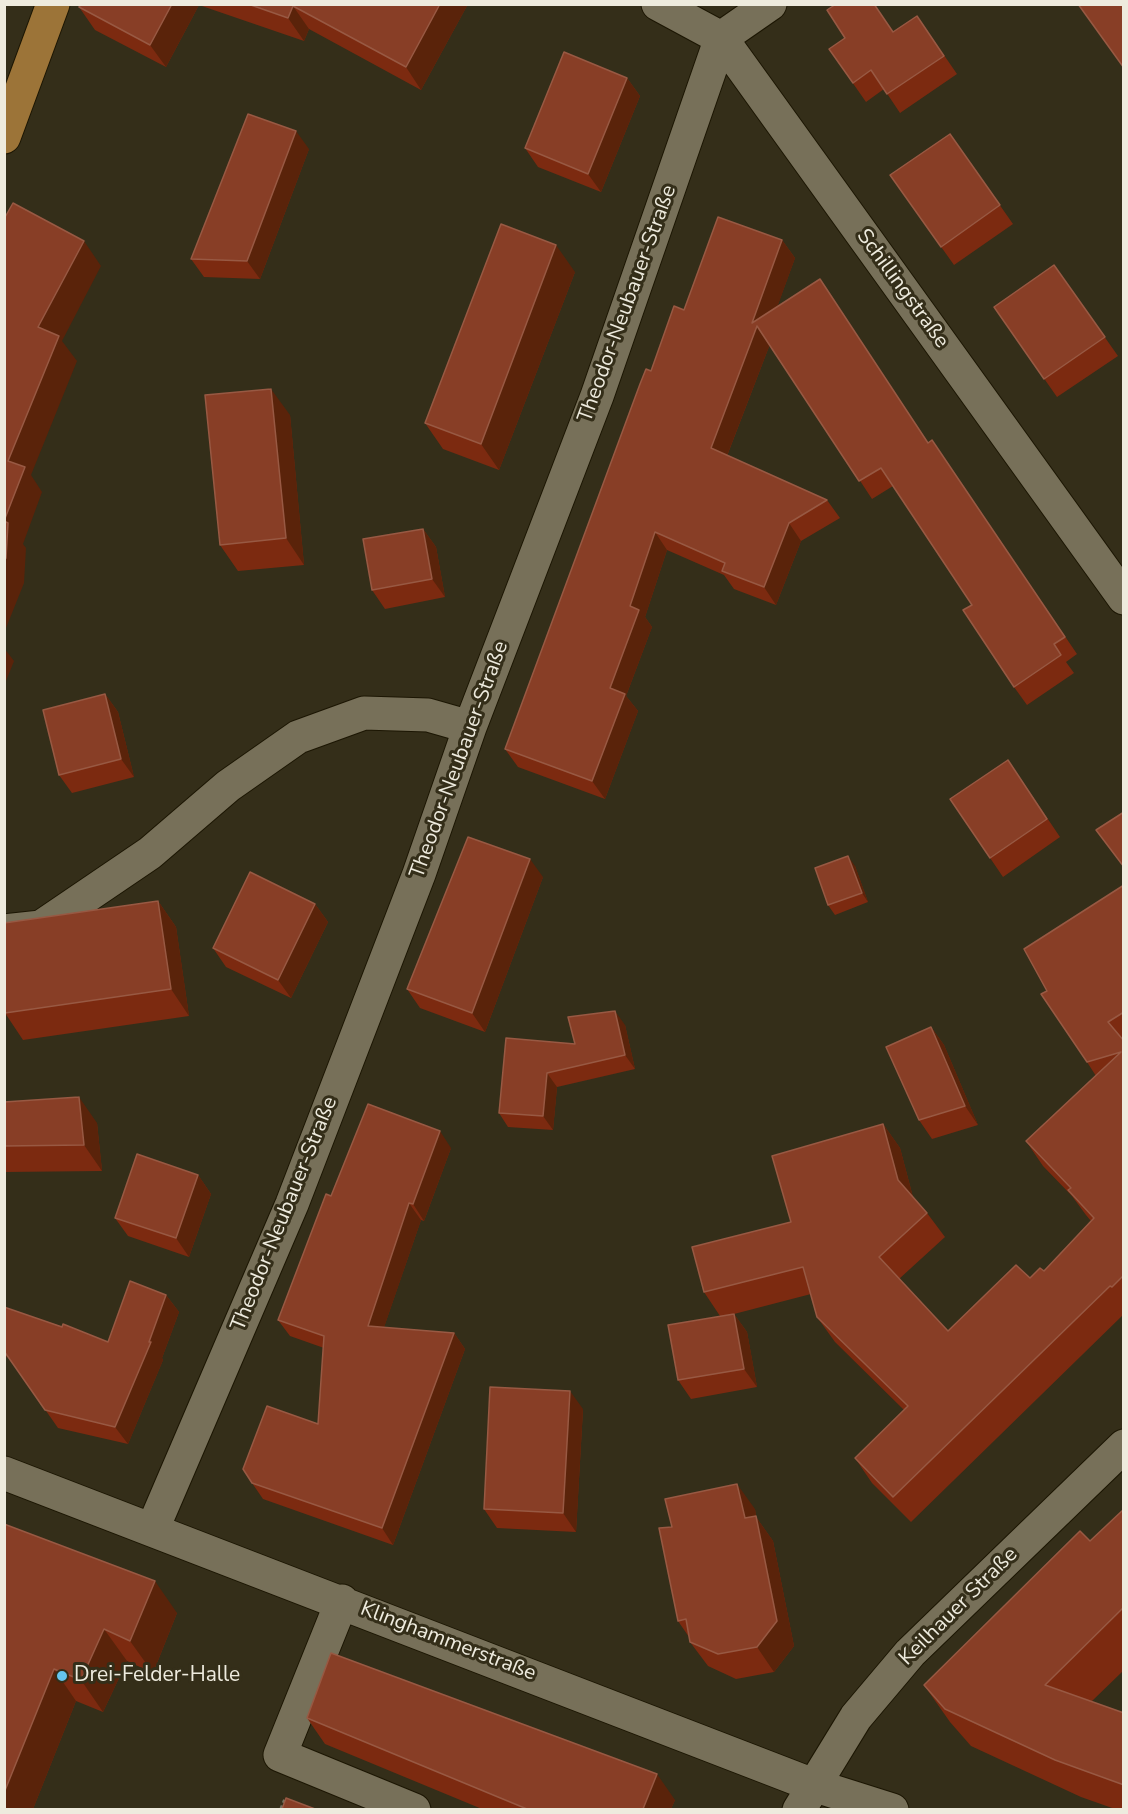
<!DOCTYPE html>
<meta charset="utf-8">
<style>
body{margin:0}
#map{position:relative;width:1128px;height:1814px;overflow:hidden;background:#342e19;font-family:"Nunito Sans",sans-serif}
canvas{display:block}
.frame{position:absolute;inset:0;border:6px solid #eeebde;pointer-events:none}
</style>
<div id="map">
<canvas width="1128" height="1814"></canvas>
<div class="frame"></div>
</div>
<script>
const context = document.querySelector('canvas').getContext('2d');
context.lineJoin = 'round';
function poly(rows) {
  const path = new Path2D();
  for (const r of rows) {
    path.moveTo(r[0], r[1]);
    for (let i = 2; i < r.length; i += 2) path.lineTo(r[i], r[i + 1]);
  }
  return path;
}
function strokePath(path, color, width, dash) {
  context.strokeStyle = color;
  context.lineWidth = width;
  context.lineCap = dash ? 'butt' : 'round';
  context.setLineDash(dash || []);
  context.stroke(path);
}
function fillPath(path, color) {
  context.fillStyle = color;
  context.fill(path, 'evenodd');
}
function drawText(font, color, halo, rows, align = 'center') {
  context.font = font + ' "Nunito Sans",sans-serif';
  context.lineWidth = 6;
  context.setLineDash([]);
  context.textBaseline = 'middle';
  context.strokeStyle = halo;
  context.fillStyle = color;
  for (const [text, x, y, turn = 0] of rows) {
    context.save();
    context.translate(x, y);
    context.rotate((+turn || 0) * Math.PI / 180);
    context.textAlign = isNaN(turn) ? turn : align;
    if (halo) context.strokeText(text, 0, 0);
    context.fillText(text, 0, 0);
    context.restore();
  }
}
const minor = poly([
 [658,4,721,38,1124,598],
 [4,931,41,927,150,853,228,786,298,737,364,713,428,715,470,727],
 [4,1473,813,1785,892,1810],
 [153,1528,292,1204,419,874,470,727,597,396,721,38,770,4],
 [342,1601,280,1755,414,1810],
 [799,1810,856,1717,910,1653,1124,1446]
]);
const major = poly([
 [4,137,53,4]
]);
strokePath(minor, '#1c1603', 35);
strokePath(major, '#1c1603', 35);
strokePath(poly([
 [281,1810,285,1800]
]), '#75705e', 4, [4.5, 3]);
strokePath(minor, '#777059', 33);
strokePath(major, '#9c7438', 33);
fillPath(poly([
 [81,4,468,4,421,90,309,29,304,41,199,5,166,67,95,30,79,7],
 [917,16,957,74,900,113,884,89,866,102,829,49,893,32],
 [627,78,640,96,601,192,538,167,525,148],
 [950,134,1013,224,954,265,890,175],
 [309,149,260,279,204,277,191,259],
 [782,240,795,258,777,307,820,279,928,443,932,440,1077,654,1066,662,1074,673,1027,705,1014,687,972,605,893,486,872,499,770,344,727,456,827,500,840,518,801,541,776,605,734,589,724,575,667,550,645,617,652,627,626,696,638,711,605,799,518,767,505,749,651,371,684,310],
 [1054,265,1118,356,1057,397,994,307],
 [575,272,499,470,443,449,425,423],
 [290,415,304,565,238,571,220,545],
 [423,529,436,547,445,597,385,609,372,590],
 [105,694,118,712,134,777,72,793,59,775],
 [1008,760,1060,837,1003,877,950,799],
 [855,866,868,902,835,915,828,905],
 [543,877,485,1032,420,1008,407,989],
 [1124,885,1124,1314,911,1522,872,1483,855,1458,904,1410,835,1342,817,1317,811,1294,734,1314,747,1332,757,1387,691,1399,678,1380,720,1316,704,1292,791,1222,883,1124,900,1148,913,1197,927,1213,945,1237,899,1279,948,1331,1030,1278,1044,1271,1091,1221,1086,1215,1072,1196,1043,1166,1026,1141,1096,1076,1087,1062,1047,991],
 [158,901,176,927,189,1016,23,1040,5,1013],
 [315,904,328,922,291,998,226,967,213,948],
 [625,1025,635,1069,557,1087,553,1130,508,1127,499,1113,575,1044],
 [931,1027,944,1045,978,1125,932,1139,919,1120],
 [4,1102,97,1123,102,1171,4,1172],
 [451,1148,424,1221,421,1220,384,1327,454,1333,465,1349,393,1545,263,1499,252,1483,318,1424,324,1348,290,1336,278,1320],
 [198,1175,211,1194,189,1257,128,1236,115,1218],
 [166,1295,179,1312,162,1358,163,1360,128,1444,58,1428,7,1355,4,1364,4,1307,108,1342],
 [583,1409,576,1532,497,1528,484,1509],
 [755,1509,756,1517,773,1541,794,1646,774,1672,736,1679,708,1666,690,1642,689,1637,678,1621,672,1527],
 [1124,1509,1124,1670,1091,1702,1124,1713,1124,1809,1115,1809,1081,1797,971,1746,950,1722,924,1685,1090,1541],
 [4,1524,177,1613,153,1673,127,1661,103,1712,76,1701,33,1809],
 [307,1718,675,1800,671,1809,482,1809,325,1744]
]), '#7c2a10');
fillPath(poly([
 [172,4,199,5,166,67,150,45],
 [440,4,468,4,421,90,406,67],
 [293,6,309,29,304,41,288,18],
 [627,78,640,96,601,192,588,174],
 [296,131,309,149,260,279,247,261],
 [782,240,795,258,766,338,770,344,723,466,711,448,752,323],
 [84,241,101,266,62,341,77,361,31,475,42,492,23,544,26,548,24,583,4,633,4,521,8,461,38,327],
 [556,245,575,272,499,470,481,444],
 [820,279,832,297,940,461,928,443],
 [271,389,290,415,304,565,286,538],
 [789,523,801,541,776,605,764,587],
 [423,529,436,547,445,597,432,579],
 [655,532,667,550,645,617,652,627,626,696,638,711,605,799,592,781,610,688,630,606],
 [4,648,14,661,4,686],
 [105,694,118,712,134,777,121,759],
 [848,856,855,866,868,902,862,893],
 [530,859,543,877,485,1032,472,1013],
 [158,901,176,927,189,1016,171,989],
 [315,904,328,922,291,998,278,980],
 [615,1011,625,1025,635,1069,625,1055],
 [931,1027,944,1045,978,1125,965,1106],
 [547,1073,557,1087,553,1130,543,1116],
 [79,1097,97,1123,102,1171,84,1145],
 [883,1124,900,1148,915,1205,898,1180],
 [440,1131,451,1148,424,1221,413,1204],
 [198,1175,211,1194,189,1257,176,1238],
 [409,1203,421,1220,379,1342,368,1326],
 [166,1295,179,1312,162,1358,163,1360,128,1444,115,1427,149,1342],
 [734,1314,747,1332,757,1387,744,1369],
 [454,1333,465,1349,393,1545,382,1528],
 [4,1351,7,1355,4,1364],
 [570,1391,583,1409,576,1532,563,1513],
 [737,1484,755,1509,756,1517,773,1541,794,1646,774,1672,757,1647,745,1518],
 [155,1581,177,1613,153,1673,130,1641],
 [104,1629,127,1661,103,1712,81,1680],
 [54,1669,76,1701,33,1809,4,1809,4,1793],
 [657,1774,675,1800,671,1809,643,1809]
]), '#5a230a');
const building = poly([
 [81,4,172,4,150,45,79,7,81,4],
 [248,4,440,4,406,67,293,6,288,18,248,4],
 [836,4,874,4,893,32,917,16,944,56,887,94,871,70,853,83,829,49,845,38,827,10,836,4],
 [1078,4,1124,4,1124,68,1078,4],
 [564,52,627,78,588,174,525,148,564,52],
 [248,114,296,131,247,261,191,259,248,114],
 [950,134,1000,205,941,247,890,175,950,134],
 [13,203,84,241,38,327,59,336,8,461,25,467,4,521,4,219,13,203],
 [718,217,782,240,752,323,820,279,928,443,932,440,1065,637,1054,644,1061,655,1014,687,963,610,972,605,881,468,859,481,757,326,711,448,827,500,789,523,764,587,722,571,725,563,655,532,630,606,639,610,610,688,625,694,592,781,505,749,640,384,646,369,651,371,674,306,684,310,718,217],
 [501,224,556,245,481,444,425,423,501,224],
 [1054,265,1105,337,1044,379,994,307,1054,265],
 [271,389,286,538,220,545,205,395,271,389],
 [4,521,8,523,6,558,4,561,4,521],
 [423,529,432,579,372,590,363,539,423,529],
 [105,694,121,759,59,775,43,710,105,694],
 [1008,760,1047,819,990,858,950,799,1008,760],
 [1124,812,1124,867,1096,830,1124,812],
 [468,837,530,859,472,1013,407,989,468,837],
 [848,856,862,893,828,905,815,868,848,856],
 [250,872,315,904,278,980,213,948,250,872],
 [1124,885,1124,1012,1108,1022,1124,1041,1124,1275,1112,1287,1110,1286,893,1497,855,1458,908,1406,817,1317,803,1267,704,1292,692,1247,791,1222,772,1156,883,1124,898,1180,927,1213,879,1257,948,1331,1016,1265,1030,1278,1040,1268,1044,1271,1094,1218,1068,1190,1071,1188,1026,1141,1121,1052,1087,1062,1041,994,1047,991,1024,949,1124,885],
 [158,901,171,989,5,1013,4,923,158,901],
 [615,1011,625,1055,547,1073,543,1116,499,1113,506,1038,575,1044,568,1017,615,1011],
 [931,1027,965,1106,919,1120,886,1047,931,1027],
 [79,1097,84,1145,4,1146,4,1102,79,1097],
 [368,1104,440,1131,413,1204,409,1203,368,1326,454,1333,382,1528,252,1483,243,1469,267,1406,318,1424,324,1336,278,1320,326,1194,331,1196,368,1104],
 [137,1154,198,1175,176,1238,115,1218,137,1154],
 [130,1281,166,1295,149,1342,151,1342,115,1427,45,1410,4,1351,4,1307,62,1327,63,1324,108,1342,130,1281],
 [734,1314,744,1369,678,1380,668,1325,734,1314],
 [490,1387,570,1391,563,1513,484,1509,490,1387],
 [737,1484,745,1518,756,1516,777,1621,757,1647,718,1654,690,1642,686,1619,678,1621,659,1528,672,1527,665,1499,737,1484],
 [1124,1509,1124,1607,1045,1685,1124,1713,1124,1785,1055,1760,945,1709,924,1685,1080,1531,1090,1541,1124,1509],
 [4,1524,155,1581,130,1641,104,1629,81,1680,54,1669,4,1793,4,1524],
 [331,1653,657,1774,643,1809,527,1809,307,1718,331,1653],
 [286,1798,315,1809,282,1809,286,1798]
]);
fillPath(building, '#883e26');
strokePath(building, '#985943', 1.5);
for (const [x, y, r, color] of [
 [62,1676,6,"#65c5ee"]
]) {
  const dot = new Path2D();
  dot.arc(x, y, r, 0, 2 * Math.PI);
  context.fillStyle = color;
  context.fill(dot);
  strokePath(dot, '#342e19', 2);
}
drawText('21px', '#eeebde', '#342e19', [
 ["Schillingstraße",902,289,54],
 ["Theodor-Neubauer-Straße",628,304,-70],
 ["Theodor-Neubauer-Straße",460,760,-70],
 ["Theodor-Neubauer-Straße",285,1214,-68],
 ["Keilhauer Straße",959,1607,-45],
 ["Klinghammerstraße",448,1642,21]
]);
drawText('21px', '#eeebde', '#342e19', [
 ["Drei-Felder-Halle",74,1676]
], 'left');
</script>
